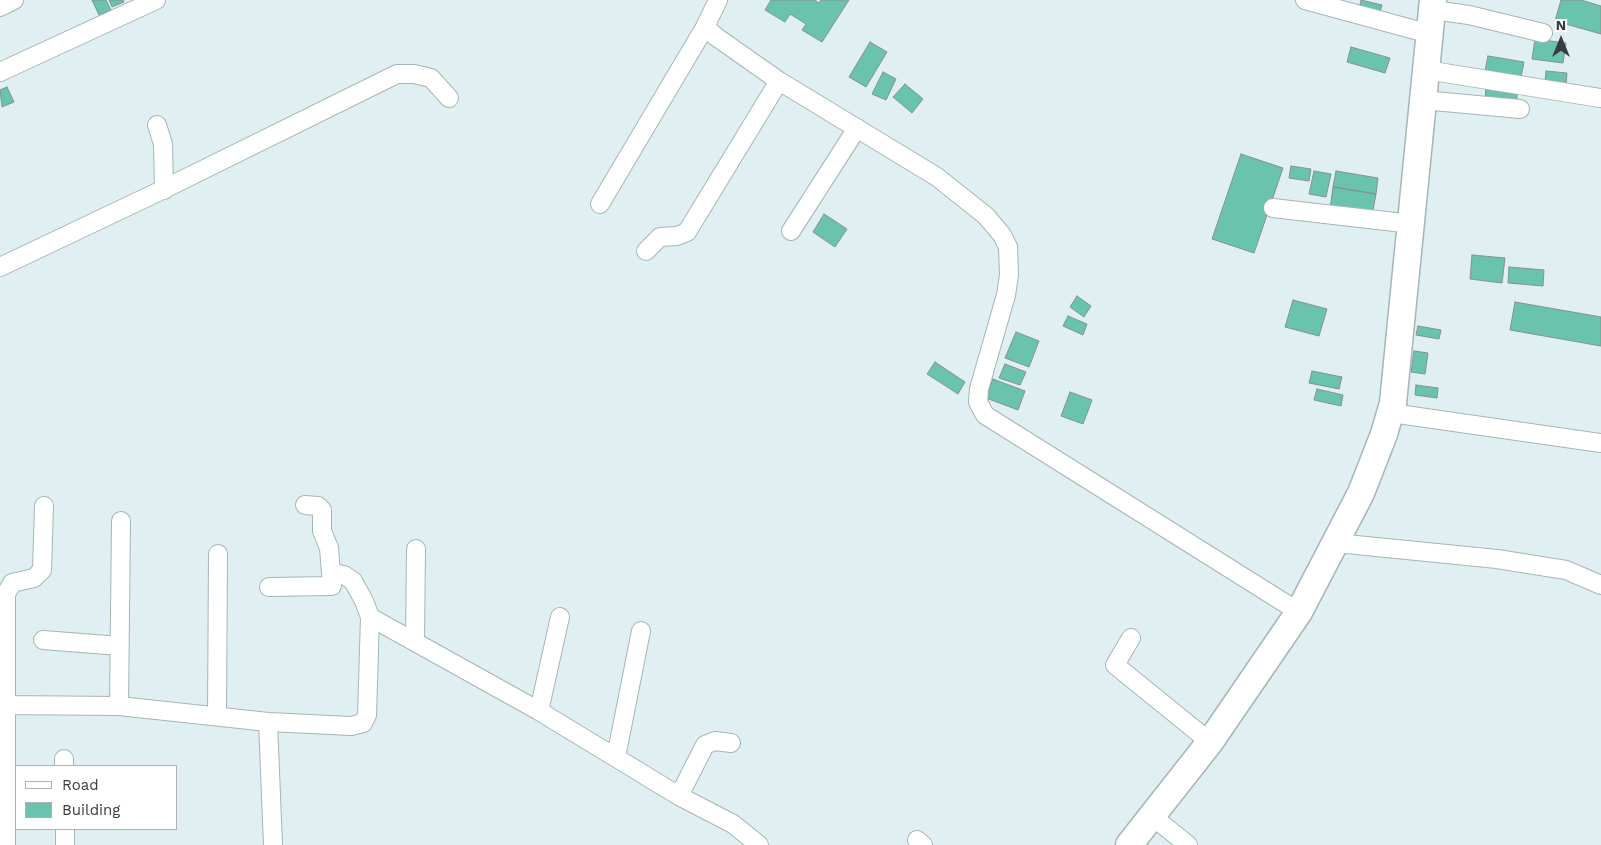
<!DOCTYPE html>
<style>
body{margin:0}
#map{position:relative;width:1601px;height:845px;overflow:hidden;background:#dfeff2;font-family:"Work Sans",sans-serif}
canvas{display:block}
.legend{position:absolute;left:15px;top:765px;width:162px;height:65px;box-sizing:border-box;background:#fff;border:1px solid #afb1b2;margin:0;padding:6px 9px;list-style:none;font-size:15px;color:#363d3e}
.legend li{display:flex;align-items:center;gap:10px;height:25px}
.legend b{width:25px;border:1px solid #afb1b2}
.north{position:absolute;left:1536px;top:15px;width:50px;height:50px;-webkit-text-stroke:4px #fff;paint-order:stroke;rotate:0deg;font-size:14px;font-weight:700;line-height:20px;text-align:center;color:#363d3e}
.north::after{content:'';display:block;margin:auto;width:18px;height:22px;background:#363d3e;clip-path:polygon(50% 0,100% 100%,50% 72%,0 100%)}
</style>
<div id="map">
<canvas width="1601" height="845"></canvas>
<ul class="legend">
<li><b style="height:6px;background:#fff"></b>Road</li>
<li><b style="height:14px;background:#69c3ad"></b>Building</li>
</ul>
<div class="north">N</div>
</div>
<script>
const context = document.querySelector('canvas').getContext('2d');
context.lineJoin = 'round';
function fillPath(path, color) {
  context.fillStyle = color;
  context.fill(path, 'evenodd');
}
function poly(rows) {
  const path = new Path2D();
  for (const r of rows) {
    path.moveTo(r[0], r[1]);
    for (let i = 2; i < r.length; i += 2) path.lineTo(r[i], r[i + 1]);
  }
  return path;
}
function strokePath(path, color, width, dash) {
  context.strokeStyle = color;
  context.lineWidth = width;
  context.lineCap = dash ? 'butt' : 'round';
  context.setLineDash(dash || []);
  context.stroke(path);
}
const building = poly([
 [92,0,106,0,111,10,99,15,92,0],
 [109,0,123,0,124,2,112,7,109,0],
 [771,0,815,0,819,3,821,0,849,0,822,42,802,30,806,24,790,14,785,22,765,10,771,0],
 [1361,0,1382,5,1379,16,1359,10,1361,0],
 [1561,0,1581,0,1601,6,1601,34,1555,21,1561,0],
 [1535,39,1566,43,1563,63,1532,59,1535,39],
 [870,42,887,52,866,87,849,77,870,42],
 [1351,47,1390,58,1385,73,1347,62,1351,47],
 [1488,56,1524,62,1521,77,1485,71,1488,56],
 [1546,71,1567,73,1566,85,1545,84,1546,71],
 [883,72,896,79,886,100,872,94,883,72],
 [905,84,923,99,912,113,893,97,905,84],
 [1486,85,1517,86,1517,103,1485,102,1486,85],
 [7,87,14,102,2,107,0,90,7,87],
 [1241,154,1283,168,1254,253,1212,239,1241,154],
 [1291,166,1311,169,1309,181,1289,178,1291,166],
 [1314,171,1331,174,1326,197,1309,194,1314,171],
 [1336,171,1378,178,1376,194,1333,187,1336,171],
 [1333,187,1376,194,1372,216,1330,209,1333,187],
 [824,214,847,229,835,247,813,232,824,214],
 [1472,255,1505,258,1502,283,1470,279,1472,255],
 [1509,267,1544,270,1543,286,1508,283,1509,267],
 [1077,296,1091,306,1084,317,1070,307,1077,296],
 [1293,300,1327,309,1319,336,1285,327,1293,300],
 [1515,302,1601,317,1601,346,1510,330,1515,302],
 [1068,316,1087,324,1083,335,1063,326,1068,316],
 [1418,326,1441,330,1439,339,1416,335,1418,326],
 [1016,332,1039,341,1029,367,1005,358,1016,332],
 [1414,351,1428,353,1425,374,1411,372,1414,351],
 [935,362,965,382,958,394,927,374,935,362],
 [1005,364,1026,372,1020,385,999,378,1005,364],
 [1312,371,1342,377,1339,389,1309,383,1312,371],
 [993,379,1025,391,1018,410,986,398,993,379],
 [1416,385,1438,388,1437,398,1415,395,1416,385],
 [1317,389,1343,395,1341,406,1314,400,1317,389],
 [1070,392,1092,400,1083,424,1061,416,1070,392]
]);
fillPath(building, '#69c3ad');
strokePath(building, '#84938e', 1);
const minor = poly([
 [718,0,705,27,715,36,779,81,937,177,986,216,1002,235,1008,247,1009,275,1006,295,979,389,978,402,985,415,1299,612],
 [1305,0,1430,34],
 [0,7,14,0],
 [1433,10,1469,15,1543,33],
 [1426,70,1600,98],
 [0,72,156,0],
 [1423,100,1520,109],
 [157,125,163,144,164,190],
 [600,204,705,27],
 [1273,208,1412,224],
 [791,231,857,128],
 [646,251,660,237,677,236,687,232,779,81],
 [0,267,160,191,397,74,414,74,431,78,449,98],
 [1391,413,1601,443],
 [1336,543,1497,559,1566,570,1601,585],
 [269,587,332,586,329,548,322,531,322,510,318,506,305,505],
 [370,617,539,711,679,796,733,824,759,845],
 [1131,638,1115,665,1210,742],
 [43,640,120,646],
 [415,641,416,549],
 [5,705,119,706,121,521],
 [119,706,268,722],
 [539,711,560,617],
 [217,716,218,554],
 [616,757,641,631],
 [64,759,64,766],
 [679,796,705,745,715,741,731,743],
 [1152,816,1188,845],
 [65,829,65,845],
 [917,840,923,845],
 [6,845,6,594,12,583,34,578,42,570,44,506],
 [273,845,268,722,351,726,363,723,367,715,370,617,364,601,353,581,344,575,333,573]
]);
const highway = poly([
 [1129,845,1210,742,1299,612,1361,493,1384,434,1393,403,1433,0]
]);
strokePath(minor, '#a6b5b8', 20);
strokePath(highway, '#a6b5b8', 29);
strokePath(minor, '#fff', 18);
strokePath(highway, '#fff', 26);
</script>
